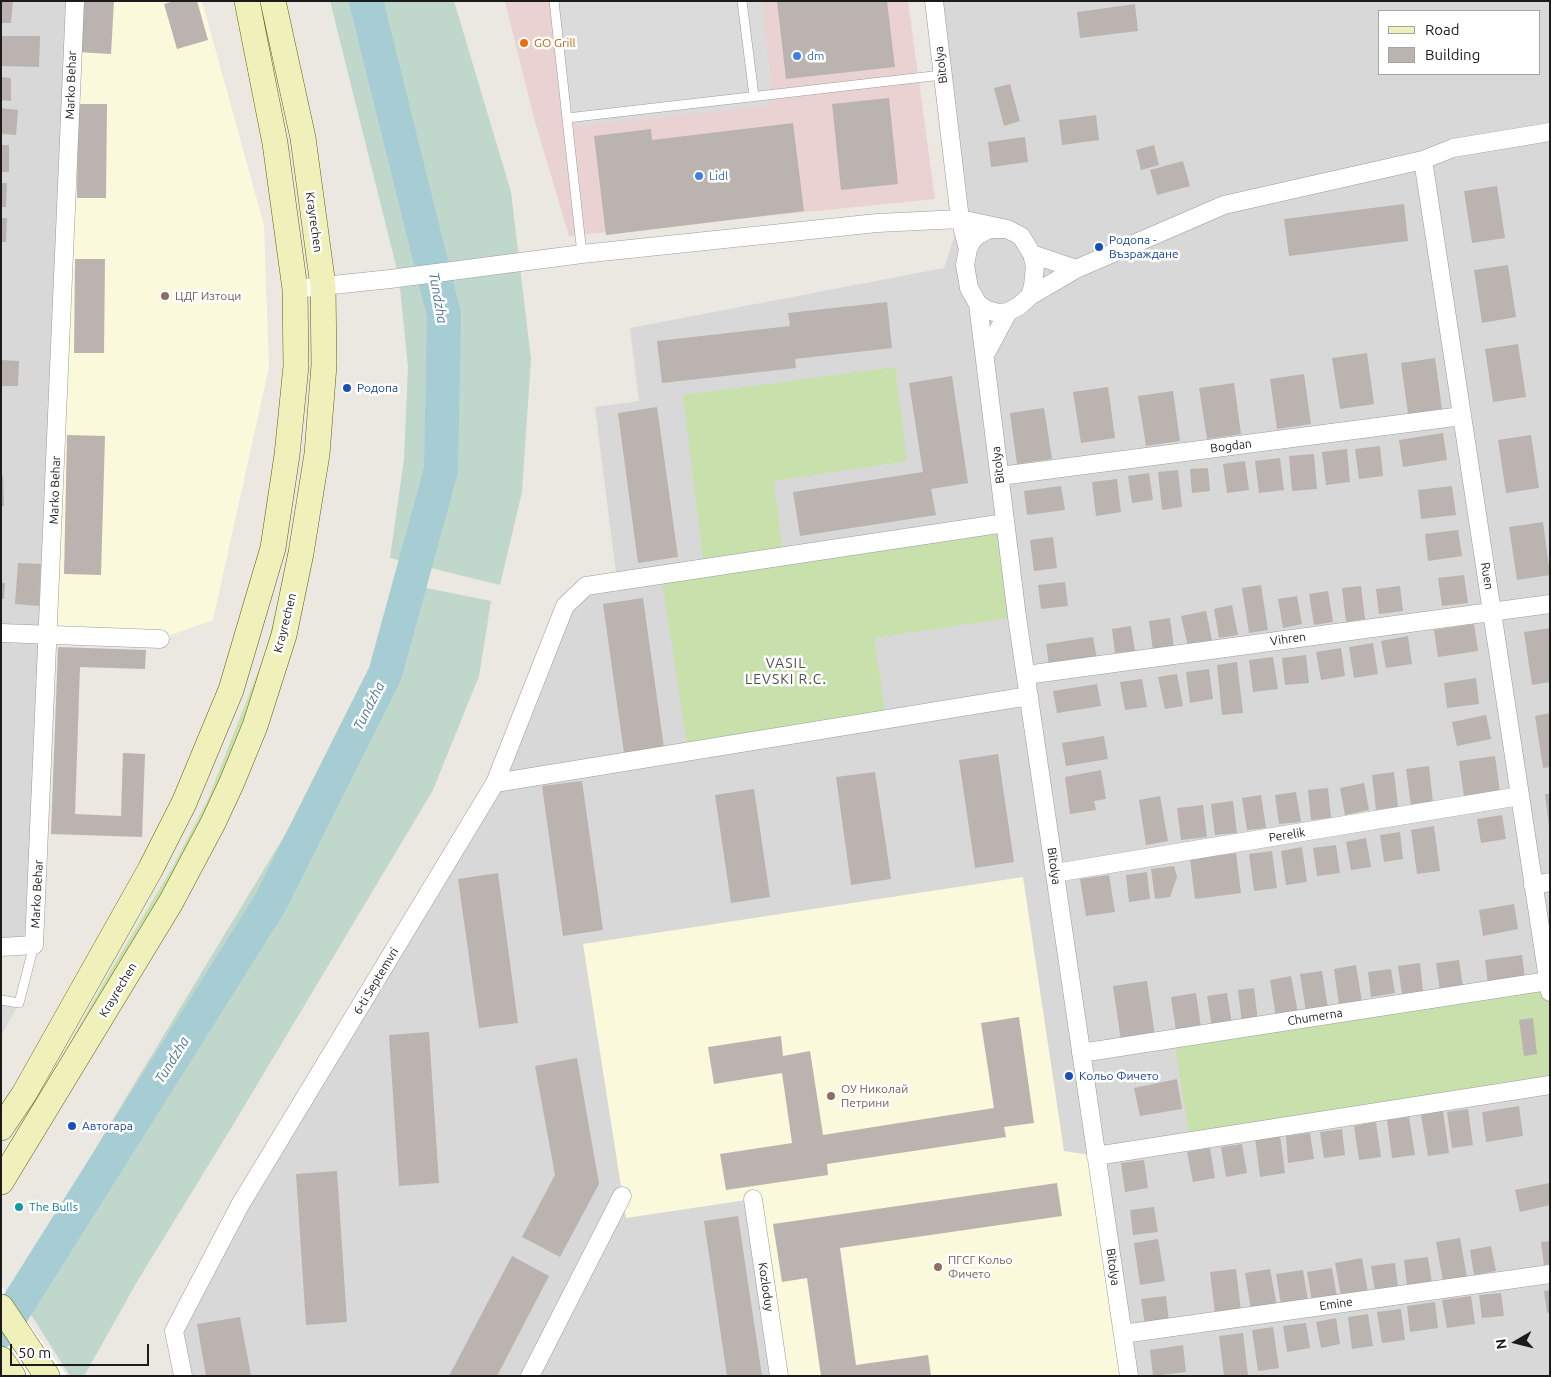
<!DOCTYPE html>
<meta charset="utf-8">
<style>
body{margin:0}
#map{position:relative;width:1551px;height:1377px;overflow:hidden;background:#ebe7e1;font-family:Ubuntu,sans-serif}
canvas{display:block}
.frame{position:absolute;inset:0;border:2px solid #1b1b1b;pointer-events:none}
.legend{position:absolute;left:1378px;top:10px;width:162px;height:65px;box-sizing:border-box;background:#fff;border:1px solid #a4a4a4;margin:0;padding:6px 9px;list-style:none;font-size:15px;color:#1b1b1b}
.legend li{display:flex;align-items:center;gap:10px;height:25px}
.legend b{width:25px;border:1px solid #a4a4a4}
.north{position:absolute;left:1491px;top:1317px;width:50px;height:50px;-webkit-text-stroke:4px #fff;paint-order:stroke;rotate:262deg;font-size:14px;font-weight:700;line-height:20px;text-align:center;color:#1b1b1b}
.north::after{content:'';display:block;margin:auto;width:18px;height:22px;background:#1b1b1b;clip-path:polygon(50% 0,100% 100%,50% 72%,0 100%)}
.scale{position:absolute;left:10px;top:1344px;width:139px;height:22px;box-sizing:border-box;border:2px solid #1b1b1b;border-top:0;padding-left:6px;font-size:15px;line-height:18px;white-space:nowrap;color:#1b1b1b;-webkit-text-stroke:4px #fff;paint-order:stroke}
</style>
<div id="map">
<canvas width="1551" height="1377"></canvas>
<div class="frame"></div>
<ul class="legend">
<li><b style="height:6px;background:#f0f0ba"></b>Road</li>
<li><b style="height:14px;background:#bbb3af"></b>Building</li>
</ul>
<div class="north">N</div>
<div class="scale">50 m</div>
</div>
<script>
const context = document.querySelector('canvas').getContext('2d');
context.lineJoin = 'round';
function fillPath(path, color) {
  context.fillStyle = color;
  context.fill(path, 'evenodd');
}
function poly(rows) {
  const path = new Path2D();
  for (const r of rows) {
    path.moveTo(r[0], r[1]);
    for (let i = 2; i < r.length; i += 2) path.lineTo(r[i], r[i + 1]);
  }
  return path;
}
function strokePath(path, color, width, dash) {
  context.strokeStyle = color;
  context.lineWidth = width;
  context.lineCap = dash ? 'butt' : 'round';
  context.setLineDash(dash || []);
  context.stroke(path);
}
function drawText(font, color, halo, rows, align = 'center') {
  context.font = font + ' Ubuntu,sans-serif';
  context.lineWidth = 5;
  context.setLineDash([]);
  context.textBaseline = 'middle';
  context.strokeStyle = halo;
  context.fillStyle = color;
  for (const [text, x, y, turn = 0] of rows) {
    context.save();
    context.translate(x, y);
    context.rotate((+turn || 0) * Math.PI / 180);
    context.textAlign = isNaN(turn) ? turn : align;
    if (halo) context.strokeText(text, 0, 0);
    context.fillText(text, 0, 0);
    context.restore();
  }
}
fillPath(poly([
 [1,1,75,1,34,945,1,947],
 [934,1,1550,1,1550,1376,183,1376,174,1331,495,783,565,606,617,581,595,407,639,401,630,328,944,268,960,219],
 [1380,11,1540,11,1540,74,1380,74]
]), '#d9d8d8');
fillPath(poly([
 [505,1,908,1,935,199,569,236,534,118]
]), '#ead2d2');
fillPath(poly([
 [75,1,202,1,264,225,269,367,213,620,160,639,49,634],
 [1023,877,1064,1151,1096,1156,1129,1376,779,1376,753,1199,626,1218,583,944]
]), '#faf9db');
fillPath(poly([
 [895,367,907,461,774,481,783,556,1005,523,1017,617,874,638,886,719,688,752,661,574,704,567,683,395],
 [288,567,295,568,241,734,181,871,59,1063,107,977,172,868,208,799,265,654],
 [1548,981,1550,992,1550,1085,1190,1141,1174,1039]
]), '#c8e0ac');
fillPath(poly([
 [330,1,454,1,511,192,531,359,522,492,500,585,390,558,404,459,408,367,399,278],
 [397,582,491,601,479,676,433,790,233,1125,138,1280,84,1376,70,1376,14,1288,107,1129,318,780,369,673]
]), '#c0d7cb');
fillPath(poly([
 [554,1,762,1,773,105,577,126,576,118,567,118],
 [1,1000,19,1003,1,1036]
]), '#dbdbdb');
fillPath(poly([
 [1,1285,67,1376,1,1376]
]), '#fff');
strokePath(poly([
 [1,1331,269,905,385,674,441,470,444,315,366,1]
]), '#a6ccd4', 34);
fillPath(poly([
 [1,1,13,1,11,23,1,23],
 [80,1,114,1,111,54,77,52],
 [174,1,197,1,208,40,177,49,164,4],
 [777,1,887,1,895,67,786,79],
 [1135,4,1138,31,1080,38,1077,12],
 [1,36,40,36,39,67,1,66],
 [1,77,11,78,11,101,1,100],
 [1010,84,1020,121,1004,126,994,88],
 [889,98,898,184,841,190,832,104],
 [78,104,107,104,106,198,77,198],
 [1,108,18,110,16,135,1,134],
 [1096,115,1099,140,1062,145,1059,120],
 [793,123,804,211,606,235,594,136,651,129,652,140],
 [1025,137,1028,162,991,167,988,142],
 [1,145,9,145,9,172,1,172],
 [1154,145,1159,165,1141,170,1136,150],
 [1183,161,1190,186,1157,195,1150,170],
 [1,183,7,183,6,207,1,207],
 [1497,186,1505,238,1472,243,1464,191],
 [1404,204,1408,241,1289,256,1284,219],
 [1,218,7,218,6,242,1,242],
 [75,259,105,259,104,353,74,353],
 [1508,265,1516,317,1482,323,1474,270],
 [887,302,892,348,795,359,796,368,662,383,657,341,790,326,788,313],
 [1518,344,1526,397,1493,402,1485,349],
 [1367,353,1374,404,1340,409,1332,358],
 [1435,358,1442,409,1408,414,1401,363],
 [1,360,19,361,18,386,1,386],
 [1304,374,1311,424,1277,429,1270,379],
 [952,376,968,483,931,489,936,515,800,536,793,492,923,472,909,383],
 [1234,383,1241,434,1207,439,1199,388],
 [1108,387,1115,438,1081,443,1073,392],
 [1173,391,1180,441,1146,446,1138,396],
 [657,407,678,557,638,563,618,413],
 [1044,408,1052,459,1017,464,1010,413],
 [1443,433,1447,460,1403,467,1399,440],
 [67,435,105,436,101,575,64,574],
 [1531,435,1539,488,1506,493,1498,440],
 [1380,446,1383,476,1359,479,1355,449],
 [1347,449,1350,482,1326,485,1322,452],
 [1314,454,1317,489,1292,491,1289,456],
 [1280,458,1284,490,1259,493,1255,461],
 [1245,461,1249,490,1227,493,1223,464],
 [1208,468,1210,491,1192,493,1190,469],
 [1178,470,1182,507,1162,510,1158,472],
 [1149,473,1153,500,1132,503,1128,476],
 [1,476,3,476,4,506,1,506],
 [1117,479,1121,512,1096,516,1092,482],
 [1061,486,1065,510,1027,515,1024,491],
 [1452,486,1456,515,1421,519,1418,490],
 [1543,522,1550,575,1517,580,1509,527],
 [1458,530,1462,556,1428,561,1425,534],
 [1053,537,1057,568,1034,571,1030,540],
 [18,563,41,564,39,606,15,604],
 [1464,575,1468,603,1442,606,1438,578],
 [1065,582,1068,606,1041,609,1038,585],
 [1,583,5,583,4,599,1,599],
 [1261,585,1268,630,1249,633,1242,588],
 [1361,586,1365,619,1346,622,1342,588],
 [1400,586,1403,611,1379,614,1376,589],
 [1328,591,1333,622,1314,625,1309,594],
 [1297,596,1302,624,1283,628,1278,599],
 [643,598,664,748,624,753,603,604],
 [1232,605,1238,635,1219,638,1214,609],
 [1206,611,1212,640,1188,646,1181,616],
 [1170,618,1174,648,1153,651,1149,621],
 [1474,624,1478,651,1438,657,1434,630],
 [1131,626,1135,651,1115,653,1112,629],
 [1550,628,1550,682,1532,685,1524,632],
 [1408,636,1412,664,1386,668,1381,641],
 [1093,637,1097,659,1049,665,1046,644],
 [1373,643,1378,674,1354,678,1349,647],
 [58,647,146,650,145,669,80,667,75,814,121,816,123,753,145,754,142,837,51,834],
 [1341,648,1345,676,1321,680,1316,652],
 [1306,655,1309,683,1285,685,1282,658],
 [1273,657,1278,689,1253,692,1249,660],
 [1237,662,1243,713,1222,715,1217,665],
 [1209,669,1213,699,1190,703,1186,672],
 [1177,674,1183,706,1165,709,1158,677],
 [1476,678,1479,704,1447,708,1444,683],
 [1142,679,1147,707,1125,710,1120,682],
 [1097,684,1101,706,1057,713,1053,691],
 [1550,713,1550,767,1543,768,1535,716],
 [1486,715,1491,739,1457,746,1452,722],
 [1104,736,1108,759,1066,766,1062,743],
 [998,754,1014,862,975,868,959,760],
 [1495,756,1500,792,1464,797,1459,761],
 [1429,766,1433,803,1411,806,1406,769],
 [1101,770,1106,799,1094,801,1096,810,1070,814,1065,777],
 [875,772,891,879,851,885,836,777],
 [1394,772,1398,807,1376,810,1372,775],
 [582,781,603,930,563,936,542,786],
 [1364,783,1369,810,1345,815,1340,788],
 [1328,788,1331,818,1311,820,1308,790],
 [754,789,770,897,731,903,715,795],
 [1296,792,1301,822,1279,824,1275,795],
 [1545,794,1550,794,1550,826,1549,826],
 [1261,795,1266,828,1247,830,1242,798],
 [1160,796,1168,841,1146,845,1139,800],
 [1233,801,1237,833,1215,835,1211,804],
 [1203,805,1207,837,1181,840,1177,808],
 [1502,815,1506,839,1481,843,1477,819],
 [1434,826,1440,871,1417,874,1411,830],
 [1400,832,1403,859,1384,862,1380,835],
 [1366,838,1371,867,1351,870,1346,842],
 [1336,845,1340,873,1317,876,1313,848],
 [1302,847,1307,882,1286,885,1281,851],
 [1272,851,1277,888,1254,891,1249,854],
 [1236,853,1241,893,1195,899,1190,859],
 [1174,866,1177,877,1170,897,1155,899,1151,869],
 [1147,872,1150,899,1129,902,1126,875],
 [498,873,518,1023,479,1028,458,879],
 [1109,875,1115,912,1086,916,1080,879],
 [1514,904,1518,929,1483,936,1479,910],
 [1522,955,1525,979,1488,984,1485,960],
 [1459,960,1463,987,1440,991,1436,963],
 [1420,963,1423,992,1402,994,1398,966],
 [1356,965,1362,1002,1339,1005,1334,969],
 [1391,969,1395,993,1371,997,1368,972],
 [1322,971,1328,1009,1306,1012,1300,974],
 [1291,976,1298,1013,1276,1017,1270,980],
 [1147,981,1155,1036,1121,1041,1113,986],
 [1254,988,1258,1021,1242,1023,1238,990],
 [1196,993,1201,1027,1176,1031,1171,997],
 [1227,993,1232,1024,1212,1027,1207,996],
 [1019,1017,1034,1123,1004,1127,1006,1137,827,1164,828,1175,726,1190,720,1154,792,1143,782,1073,714,1084,708,1047,781,1036,783,1056,810,1051,823,1135,994,1108,981,1023],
 [1533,1018,1537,1054,1524,1056,1519,1020],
 [429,1032,439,1183,399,1186,389,1035],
 [577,1058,599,1184,560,1257,522,1237,555,1175,535,1066],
 [1177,1079,1182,1109,1140,1116,1134,1088],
 [1519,1106,1523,1136,1486,1142,1482,1112],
 [1468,1109,1473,1145,1452,1148,1447,1112],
 [1443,1111,1449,1153,1428,1156,1421,1115],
 [1409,1117,1415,1155,1392,1158,1387,1120],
 [1376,1122,1381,1157,1359,1160,1354,1126],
 [1342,1129,1345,1155,1324,1158,1320,1132],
 [1310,1133,1314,1159,1288,1163,1286,1136],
 [1280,1135,1285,1173,1260,1177,1255,1138],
 [1242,1144,1247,1173,1226,1177,1221,1147],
 [1210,1148,1215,1178,1193,1182,1187,1152],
 [1144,1160,1148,1188,1125,1192,1121,1163],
 [337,1171,347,1322,306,1325,296,1174],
 [1057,1183,1062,1216,840,1248,856,1365,928,1355,931,1376,821,1376,807,1278,782,1282,773,1224],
 [1549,1183,1550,1205,1520,1212,1515,1190],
 [1154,1207,1158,1232,1133,1235,1130,1210],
 [738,1216,762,1376,727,1376,704,1221],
 [1460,1238,1467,1277,1443,1281,1436,1242],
 [1158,1239,1165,1281,1140,1285,1134,1243],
 [1550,1241,1550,1264,1544,1265,1541,1242],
 [1491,1246,1496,1271,1474,1275,1470,1250],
 [512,1256,549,1276,497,1376,449,1376],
 [1428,1257,1432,1283,1407,1286,1404,1260],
 [1362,1258,1368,1292,1341,1296,1335,1263],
 [1395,1263,1398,1287,1375,1291,1371,1266],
 [1332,1268,1337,1297,1312,1301,1307,1272],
 [1236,1269,1241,1311,1215,1314,1210,1272],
 [1270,1269,1277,1306,1251,1310,1245,1273],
 [1303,1270,1308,1301,1281,1305,1276,1274],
 [1550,1290,1550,1312,1547,1313,1544,1291],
 [1501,1293,1504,1316,1482,1318,1479,1295],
 [1166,1296,1169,1322,1145,1325,1141,1299],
 [1471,1296,1475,1324,1447,1328,1442,1300],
 [1435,1302,1438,1328,1410,1332,1407,1306],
 [1401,1309,1405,1340,1382,1343,1377,1312],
 [1368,1314,1373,1346,1352,1349,1348,1317],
 [240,1317,251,1376,206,1376,197,1324],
 [1336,1318,1340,1344,1321,1348,1316,1322],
 [1306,1323,1310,1348,1287,1352,1283,1326],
 [1273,1327,1279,1368,1258,1371,1252,1330],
 [1243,1333,1248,1375,1224,1376,1219,1336],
 [1183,1345,1186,1372,1153,1376,1150,1350]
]), '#bbb3af');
const lane = poly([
 [554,1,582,254],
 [742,1,754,96],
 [567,118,942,75],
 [1,1000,19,1003,34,945]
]);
const street = poly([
 [934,1,960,219,968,249],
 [1423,160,1550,992],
 [989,229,1007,229,1021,236,1032,254,1035,266,1033,286,1030,296,1019,306,1008,312,998,313,987,310,978,304,969,288,965,265,968,249,972,241,978,235,989,229],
 [1032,254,1076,269],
 [295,289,390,279,582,254,877,223,960,219,1007,229],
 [1030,296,1076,269,1224,205,1423,160,1453,148,1550,132],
 [978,304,1017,617,1129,1376],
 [985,355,1008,312],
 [1000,476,1462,416],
 [1,633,160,639],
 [1026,675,1550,604],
 [495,783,1029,696],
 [1055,873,1520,796],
 [1533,885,1550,882],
 [1,947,34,945,75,1],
 [1081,1053,1548,981],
 [1096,1156,1550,1085],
 [753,1199,779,1376],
 [1123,1334,1550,1274],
 [183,1376,174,1331,240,1205,495,783,565,606,586,586,1005,523],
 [530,1376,622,1196]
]);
const secondary = poly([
 [1,1128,24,1094,150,870,184,803,231,690,273,548,287,455,296,366,295,289,275,143,247,1],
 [1,1182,171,902,213,823,232,782,255,726,284,635,301,553,317,454,324,365,323,286,303,138,273,1],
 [1,1307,47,1376],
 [1,1359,13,1376]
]);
strokePath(lane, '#9c9c9c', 10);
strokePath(street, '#9c9c9c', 19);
strokePath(secondary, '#5d6211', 26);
strokePath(lane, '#fff', 9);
strokePath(street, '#fff', 18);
strokePath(secondary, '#f0f0ba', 25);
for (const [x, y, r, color] of [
 [524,43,5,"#e8710a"],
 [797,56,5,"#3f7fe0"],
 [699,176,5,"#3f7fe0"],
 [1099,247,5,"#1a4fb4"],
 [165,296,5,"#8d6e63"],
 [347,388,5,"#1a4fb4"],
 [1069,1076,5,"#1a4fb4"],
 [831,1096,5,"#8d6e63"],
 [72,1126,5,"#1a4fb4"],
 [19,1207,5,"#0f9aa8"],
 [938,1267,5,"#8d6e63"]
]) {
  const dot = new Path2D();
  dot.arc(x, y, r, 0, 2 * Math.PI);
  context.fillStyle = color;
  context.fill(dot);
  strokePath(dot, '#fff', 2);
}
drawText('12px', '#c56008', '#fff', [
 ["GO Grill",534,43]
], 'left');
drawText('12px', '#366cbe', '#fff', [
 ["dm",807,56],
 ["Lidl",709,176]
], 'left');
drawText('12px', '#1b1b1b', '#fff', [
 ["Bitolya",941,65,-97],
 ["Marko Behar",71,85,-88],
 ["Krayrechen",314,222,82],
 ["Bogdan",1231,446,-7],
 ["Bitolya",998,465,-97],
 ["Marko Behar",55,490,-88],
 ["Ruen",1487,576,81],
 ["Krayrechen",285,623,-76],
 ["Vihren",1288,639,-8],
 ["Perelik",1287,835,-9],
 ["Bitolya",1054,866,82],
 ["Marko Behar",37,894,-87],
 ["6-ti Septemvri",376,981,-59],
 ["Krayrechen",118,990,-59],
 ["Chumerna",1315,1017,-9],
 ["Bitolya",1113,1267,82],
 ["Kozloduy",766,1287,82],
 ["Emine",1336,1304,-8]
]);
drawText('12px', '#164399', '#fff', [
 ["Родопа -",1109,240],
 ["Възраждане",1109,254],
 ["Родопа",357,388],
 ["Кольо Фичето",1079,1076],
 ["Автогара",82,1126]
], 'left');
drawText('12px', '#785e54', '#fff', [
 ["ЦДГ Изтоци",175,296],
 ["ОУ Николай",841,1089],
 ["Петрини",841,1103],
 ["ПГСГ Кольо",948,1260],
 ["Фичето",948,1274]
], 'left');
drawText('12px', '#0d838f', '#fff', [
 ["The Bulls",29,1207]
], 'left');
drawText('italic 14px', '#517796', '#fff', [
 ["Tundzha",438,298,80],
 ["Tundzha",369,706,-63],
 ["Tundzha",172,1060,-58]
]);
context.letterSpacing = '1px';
drawText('14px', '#4e4e4e', '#fff', [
 ["VASIL",786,663],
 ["LEVSKI R.C.",786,679]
]);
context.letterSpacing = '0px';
</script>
